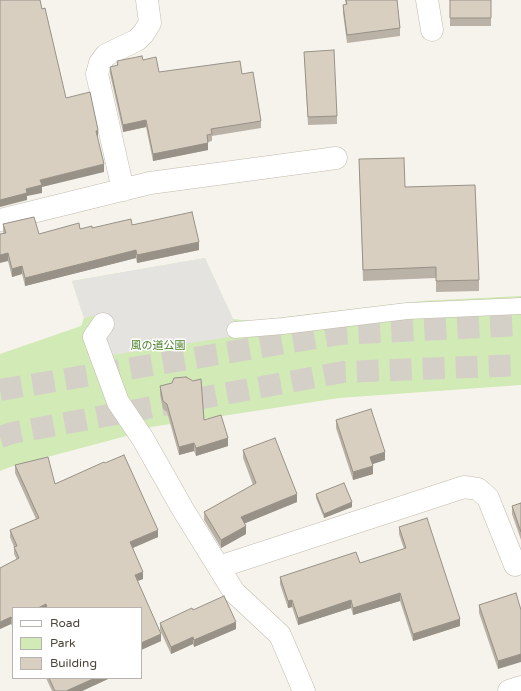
<!DOCTYPE html>
<meta charset="utf-8">
<style>
body{margin:0}
#map{position:relative;width:521px;height:691px;overflow:hidden;background:#f6f3ec;font-family:"Varela Round",sans-serif}
canvas{display:block}
.legend{position:absolute;left:12px;top:607px;width:130px;height:72px;box-sizing:border-box;background:#fff;border:1px solid #b7b4b0;margin:0;padding:5px 7px;list-style:none;font-size:12px;color:#4b4439}
.legend li{display:flex;align-items:center;gap:8px;height:20px}
.legend b{width:20px;border:1px solid #b7b4b0}
</style>
<div id="map">
<canvas width="521" height="691"></canvas>
<ul class="legend">
<li><b style="height:5px;background:#fff"></b>Road</li>
<li><b style="height:11px;background:#d2eab5"></b>Park</li>
<li><b style="height:11px;background:#d8cfc1"></b>Building</li>
</ul>
</div>
<script>
const context = document.querySelector('canvas').getContext('2d');
context.lineJoin = 'round';
function fillPath(path, color) {
  context.fillStyle = color;
  context.fill(path, 'evenodd');
}
function poly(rows) {
  const path = new Path2D();
  for (const r of rows) {
    path.moveTo(r[0], r[1]);
    for (let i = 2; i < r.length; i += 2) path.lineTo(r[i], r[i + 1]);
  }
  return path;
}
function strokePath(path, color, width, dash) {
  context.strokeStyle = color;
  context.lineWidth = width;
  context.lineCap = dash ? 'butt' : 'round';
  context.setLineDash(dash || []);
  context.stroke(path);
}
function drawText(font, color, halo, rows, align = 'center') {
  context.font = font + ' "Varela Round","Noto Sans JP",sans-serif';
  context.lineWidth = 3;
  context.setLineDash([]);
  context.textBaseline = 'middle';
  context.strokeStyle = halo;
  context.fillStyle = color;
  for (const [text, x, y, turn = 0] of rows) {
    context.save();
    context.translate(x, y);
    context.rotate((+turn || 0) * Math.PI / 180);
    context.textAlign = isNaN(turn) ? turn : align;
    if (halo) context.strokeText(text, 0, 0);
    context.fillText(text, 0, 0);
    context.restore();
  }
}
fillPath(poly([
 [205,258,233,319,251,321,421,301,521,296,521,385,339,398,151,427,130,435,10,467,0,471,0,354,81,326,84,318,72,281]
]), '#d2eab5');
fillPath(poly([
 [205,258,233,319,236,336,112,355,100,314,84,318,72,281]
]), '#e5e3e0');
strokePath(poly([
 [0,390,340,334,521,325],
 [0,437,12,433,343,372,521,365]
]), '#d4d0c8', 22, [22, 11]);
const service = poly([
 [235,330,283,326,407,311,521,306]
]);
const minor = poly([
 [427,0,432,30],
 [123,190,97,74,100,63,106,55,137,40,143,34,150,23,147,0],
 [0,220,150,183,336,158],
 [103,324,94,337,118,402,143,439,182,508,234,592,280,635,304,691],
 [219,567,464,487,478,489,488,498,515,565],
 [509,691,521,687]
]);
strokePath(service, '#c2bbae', 17);
strokePath(minor, '#c2bbae', 23);
strokePath(service, '#fff', 16);
strokePath(minor, '#fff', 22);
fillPath(poly([
 [345,0,397,0,400,28,400,36,347,43,343,13,343,5,346,4],
 [450,0,491,0,491,26,450,26],
 [304,52,337,116,337,124,308,125],
 [143,60,159,72,242,74,261,121,261,128,212,136,212,141,208,142,208,150,153,161,146,127,123,132,110,74,110,67,117,66,117,61],
 [359,159,405,187,479,280,479,291,436,292,436,278,363,281],
 [3,224,39,234,92,228,132,225,199,250,137,263,136,258,25,286,22,274,12,277,8,261,3,232],
 [160,386,204,420,228,446,196,456,194,451,179,455,167,412,163,409,160,394],
 [336,420,385,460,372,464,373,474,353,480,336,428],
 [243,450,297,502,245,523,246,534,221,548,204,520,204,512,253,485,243,458],
 [105,463,158,537,133,548,143,579,137,581,161,641,141,650,141,608,13,608,13,627,11,624,0,629,17,560,14,554,14,547,10,537,10,530,36,519,15,473,15,465,55,484],
 [316,494,352,507,324,518,316,498],
 [521,503,521,540,512,514,512,506],
 [399,527,460,626,413,641,400,601,353,615,351,608,298,625,292,607,288,608,280,584,280,577,360,563,404,549,399,534],
 [516,593,498,669,479,613,479,605],
 [193,610,236,629,194,647,193,644,171,654,160,630,160,623],
 [46,678,108,678,108,679,82,691,52,691]
]), '#bab2a6');
fillPath(poly([
 [146,120,146,127,123,132,123,125],
 [98,130,98,137,96,138,96,131],
 [208,143,208,150,153,161,153,154],
 [104,164,104,172,42,187,42,193,27,196,27,200,0,207,0,200,26,189,40,180],
 [199,242,199,250,137,263,137,255],
 [136,250,136,258,25,286,25,278],
 [8,253,8,261,0,263,0,255],
 [22,266,22,274,12,277,12,269],
 [228,438,228,446,196,456,196,448],
 [194,443,194,451,179,455,179,447],
 [385,452,385,460,370,465,370,457],
 [373,466,373,474,353,480,353,472],
 [297,494,297,502,241,525,241,517],
 [352,502,352,507,324,518,324,514],
 [246,526,246,534,221,548,221,540],
 [158,530,158,537,130,549,130,542],
 [143,572,143,579,135,582,135,575],
 [400,593,400,601,353,615,353,608],
 [292,600,292,607,288,608,288,601],
 [351,600,351,608,298,625,298,618],
 [46,604,46,608,38,608],
 [11,617,11,624,0,629,0,622],
 [460,619,460,626,413,641,413,634],
 [236,622,236,629,194,647,194,640],
 [161,634,161,641,141,650,141,643],
 [193,637,193,644,171,654,171,647],
 [521,654,521,662,498,669,498,661],
 [95,678,108,678,108,679,82,691,66,691]
]), '#979187');
const building = poly([
 [0,0,40,0,42,9,45,8,66,98,90,92,98,130,96,131,104,164,40,180,42,185,26,189,27,193,0,200,0,0],
 [346,0,397,0,400,28,347,35,343,5,347,4,346,0],
 [450,0,491,0,491,18,450,18,450,0],
 [334,50,337,116,308,117,304,52,334,50],
 [142,56,143,60,156,57,159,72,240,61,242,74,253,72,261,121,211,129,212,134,207,135,208,143,153,154,146,120,123,125,110,67,118,65,117,61,142,56],
 [404,158,405,187,475,185,479,280,436,281,436,267,363,270,359,159,404,158],
 [192,212,199,242,137,255,136,250,25,278,22,266,12,269,8,253,0,255,0,234,6,233,3,224,34,217,39,234,79,223,80,229,92,226,92,228,131,219,132,225,192,212],
 [186,377,193,381,201,379,204,420,221,415,228,438,196,448,194,443,179,447,167,404,163,401,160,386,172,383,174,378,186,377],
 [371,409,385,452,370,457,373,466,353,472,336,420,371,409],
 [275,438,297,494,241,517,246,526,221,540,204,512,256,483,243,450,275,438],
 [124,455,158,530,130,542,143,572,135,575,161,634,141,643,141,608,47,608,46,604,38,608,13,608,13,620,11,617,0,622,0,568,19,558,14,547,17,546,10,530,39,518,15,465,48,457,55,484,104,462,105,463,124,455],
 [344,483,352,502,324,514,316,494,344,483],
 [521,503,521,532,512,506,521,503],
 [427,518,460,619,413,634,400,593,353,608,351,600,298,618,292,600,288,601,280,577,356,552,360,563,406,548,399,527,427,518],
 [516,593,521,610,521,654,498,661,479,605,516,593],
 [224,596,236,622,194,640,193,637,171,647,160,623,192,608,193,610,224,596],
 [49,678,95,678,66,691,55,691,49,678]
]);
fillPath(building, '#d8cfc1');
strokePath(building, '#979187', 1);
drawText('11px', '#4a7f2a', '#fff', [
 ["風の道公園",158,346]
]);
</script>
